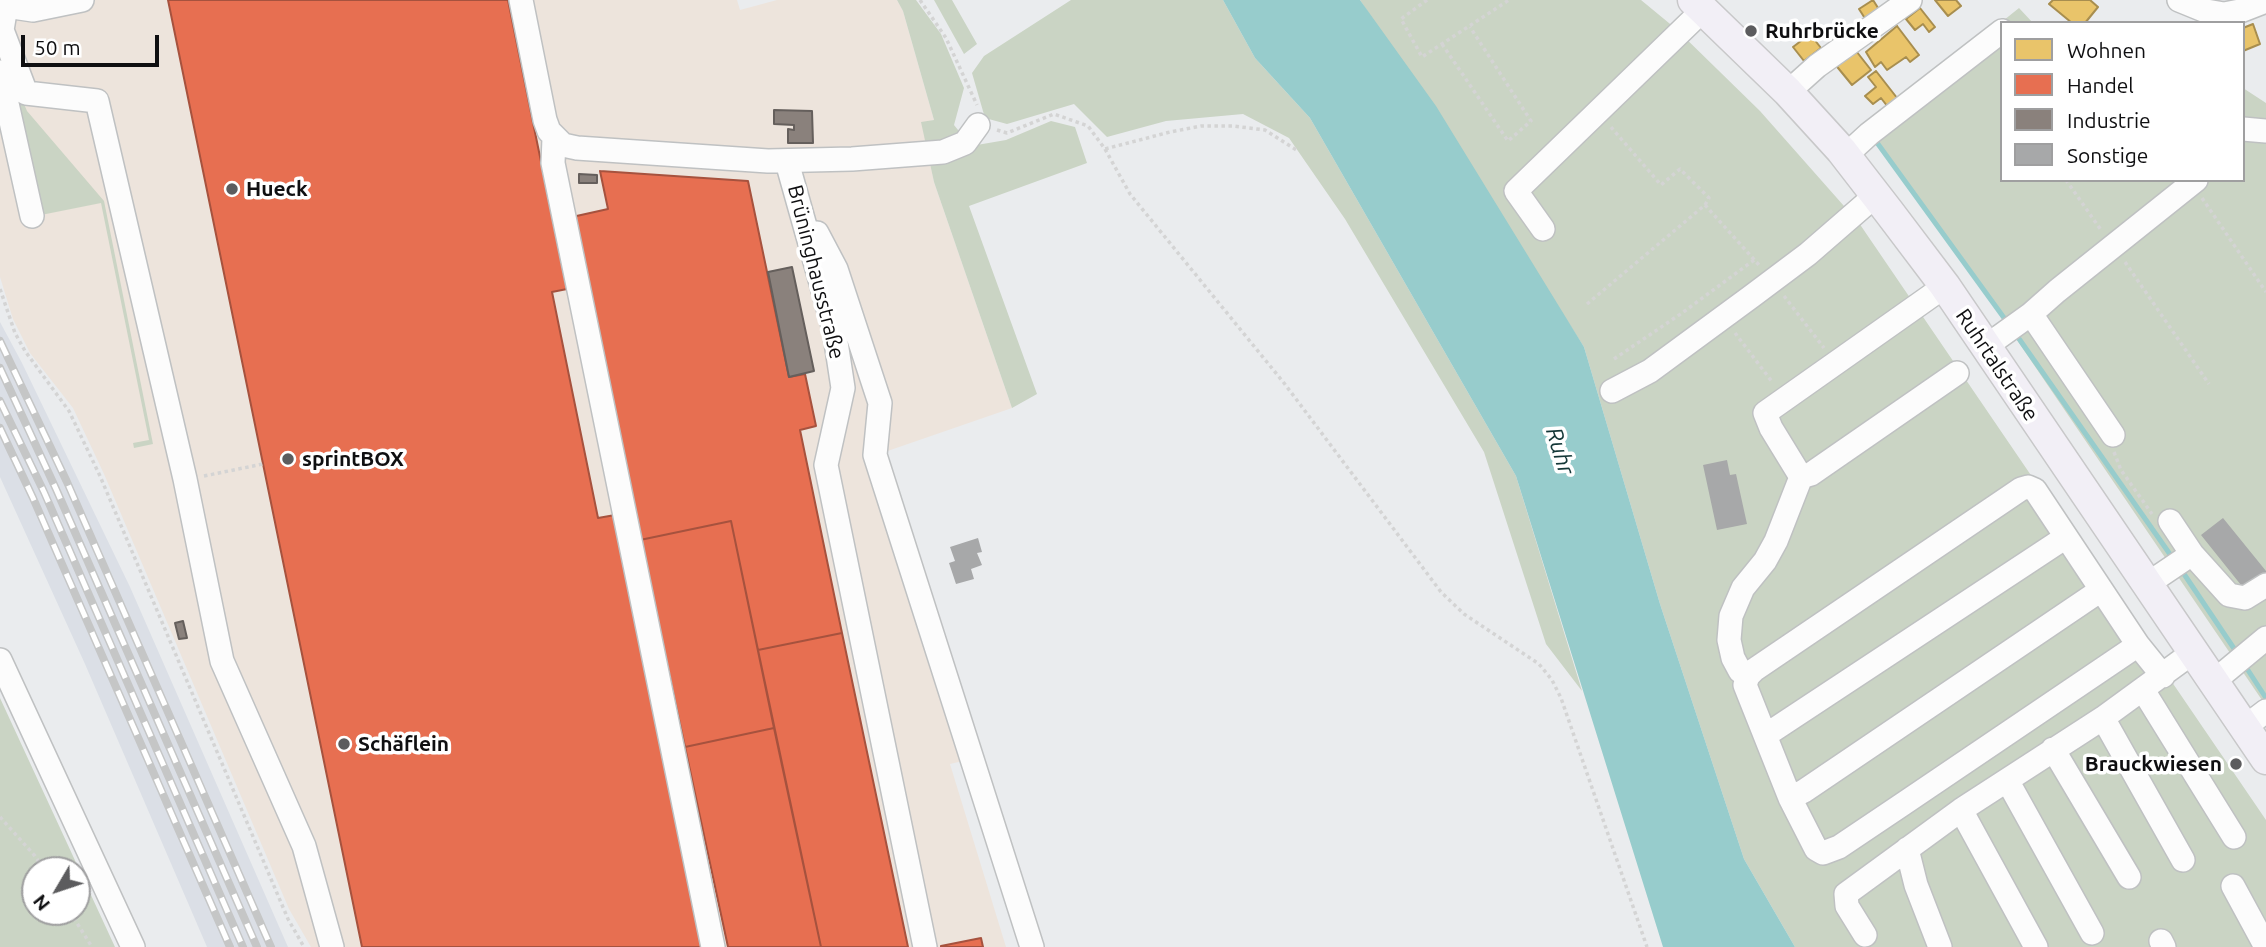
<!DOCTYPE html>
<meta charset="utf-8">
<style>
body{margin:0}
#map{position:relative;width:2266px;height:947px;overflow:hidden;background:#eaecee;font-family:Ubuntu,sans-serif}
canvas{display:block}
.legend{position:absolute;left:2000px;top:21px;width:245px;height:161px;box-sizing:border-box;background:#fff;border:2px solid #9f9fa0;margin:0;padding:9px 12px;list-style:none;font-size:21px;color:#0f0f11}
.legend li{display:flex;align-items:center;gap:14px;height:35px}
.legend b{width:35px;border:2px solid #9f9fa0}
.north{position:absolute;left:21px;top:856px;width:70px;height:70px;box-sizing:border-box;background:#fff;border:2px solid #9f9fa0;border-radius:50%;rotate:231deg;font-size:19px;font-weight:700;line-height:28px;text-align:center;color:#0f0f11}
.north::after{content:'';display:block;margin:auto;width:24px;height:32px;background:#5c5c5e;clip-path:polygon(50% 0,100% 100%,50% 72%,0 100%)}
.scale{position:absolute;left:21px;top:35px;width:138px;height:32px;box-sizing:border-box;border:4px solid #0f0f11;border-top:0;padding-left:9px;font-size:21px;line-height:24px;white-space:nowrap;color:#0f0f11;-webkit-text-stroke:5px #fff;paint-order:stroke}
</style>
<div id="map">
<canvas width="2266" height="947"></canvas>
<ul class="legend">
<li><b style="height:19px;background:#e9c46a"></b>Wohnen</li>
<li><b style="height:19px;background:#e76f51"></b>Handel</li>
<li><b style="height:19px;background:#8a817c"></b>Industrie</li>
<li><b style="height:19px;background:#a7a8a9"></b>Sonstige</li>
</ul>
<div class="north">N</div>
<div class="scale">50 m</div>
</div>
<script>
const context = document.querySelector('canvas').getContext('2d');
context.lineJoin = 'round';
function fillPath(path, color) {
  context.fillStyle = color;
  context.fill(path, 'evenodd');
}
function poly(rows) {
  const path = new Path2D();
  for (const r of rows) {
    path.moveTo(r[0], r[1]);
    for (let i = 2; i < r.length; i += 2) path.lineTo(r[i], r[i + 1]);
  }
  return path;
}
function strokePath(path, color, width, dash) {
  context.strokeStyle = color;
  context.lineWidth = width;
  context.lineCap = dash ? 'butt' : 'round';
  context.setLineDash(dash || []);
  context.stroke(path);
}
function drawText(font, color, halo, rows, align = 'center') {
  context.font = font + ' Ubuntu,sans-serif';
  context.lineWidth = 7;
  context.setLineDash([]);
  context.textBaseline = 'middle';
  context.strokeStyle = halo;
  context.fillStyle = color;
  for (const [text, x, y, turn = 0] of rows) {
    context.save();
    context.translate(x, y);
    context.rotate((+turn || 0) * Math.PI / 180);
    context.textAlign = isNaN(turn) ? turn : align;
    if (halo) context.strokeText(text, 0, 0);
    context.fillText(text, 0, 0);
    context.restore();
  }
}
fillPath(poly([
 [0,0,737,0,740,10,777,0,897,0,903,11,934,120,922,123,934,182,1012,408,876,455,971,759,950,764,1006,947,311,947,289,909,104,474,73,408,30,353,13,319,0,277]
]), '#ede4dc');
fillPath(poly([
 [0,322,22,363,130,587,288,947,207,947,85,664,0,477]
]), '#dbdfe6');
fillPath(poly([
 [897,0,916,0,941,34,964,88,954,125,971,146,1006,140,1051,121,1075,127,1087,163,969,206,1037,394,1012,408,934,182,921,122,934,120,903,11],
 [934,0,952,0,977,44,964,54],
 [1071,0,1223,0,1255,58,1310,118,1516,476,1582,691,1546,644,1484,452,1345,219,1289,138,1243,114,1166,121,1107,137,1074,104,1007,124,985,118,972,73,984,56],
 [1360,0,1641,0,1675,28,1760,111,1859,223,2266,820,2266,947,1795,947,1744,859,1660,604,1584,347],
 [2019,8,2033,23,2002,23,2002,180,2243,180,2243,88,2266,103,2266,706,1936,221,1867,130],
 [13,78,27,111,104,201,153,444,134,448,133,443,149,440,101,203,41,215],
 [0,698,115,947,0,947],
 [35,870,77,870,77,912,35,912]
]), '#cad4c4');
fillPath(poly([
 [1223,0,1360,0,1436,106,1584,347,1660,604,1744,859,1795,947,1663,947,1516,476,1310,118,1255,58]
]), '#97cccc');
const homes = poly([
 [1873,0,1880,11,1866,20,1859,9,1873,0],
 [1935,0,1956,0,1961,6,1948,16,1935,0],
 [2053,0,2090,0,2098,7,2085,23,2072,23,2049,4,2053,0],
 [1920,8,1935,27,1929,32,1923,24,1915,30,1906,19,1920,8],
 [2253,24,2260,44,2243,51,2243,28,2253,24],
 [1897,26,1919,55,1910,62,1906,57,1887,70,1881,62,1875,67,1866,52,1897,26],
 [1810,34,1821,48,1804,61,1793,47,1810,34],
 [1853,47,1871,70,1852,85,1834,63,1853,47],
 [1876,71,1901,103,1891,111,1881,98,1873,104,1865,96,1876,87,1868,77,1876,71]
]);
fillPath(homes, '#e9c46a');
strokePath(homes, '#a88e4f', 2);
const shops = poly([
 [168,0,508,0,567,289,552,292,598,518,615,515,703,947,362,947,168,0],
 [600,171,748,181,789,377,805,374,816,426,800,430,842,633,758,650,731,521,640,540,572,217,608,209,600,171],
 [731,521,774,728,685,747,640,540,731,521],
 [842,633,908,947,821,947,758,650,842,633],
 [774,728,821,947,728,947,685,747,774,728],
 [981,938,983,947,941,947,941,946,981,938]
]);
fillPath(shops, '#e76f51');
strokePath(shops, '#a6523e', 2);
const industry = poly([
 [774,110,812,111,813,143,788,143,788,129,794,130,794,125,774,124,774,110],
 [579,174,597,175,597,183,579,183,579,174],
 [792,267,814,371,789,377,768,272,792,267],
 [183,621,187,638,179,639,175,623,183,621]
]);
fillPath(industry, '#8a817c');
strokePath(industry, '#655f5c', 2);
strokePath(poly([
 [1878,144,2007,322],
 [2015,333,2174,560],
 [2180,568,2237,653],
 [2244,664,2266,698]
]), '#97cccc', 5);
fillPath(poly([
 [1727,460,1730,475,1736,474,1747,524,1717,530,1703,465],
 [2223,518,2266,571,2266,574,2245,590,2201,535],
 [978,538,982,552,977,553,982,565,971,569,974,579,956,584,949,563,955,561,950,547]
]), '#a7a8a9');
const minor = poly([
 [4,0,6,6,33,10,82,0],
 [521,0,545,120,549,131,563,145,577,148,768,161,852,159,943,152,965,143,978,125],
 [2179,0,2206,11,2224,14,2240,11,2266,1],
 [6,6,2,30,26,93,97,101,185,479,222,661,304,846,332,947],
 [0,72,32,216],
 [1788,92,1817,66,1910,0],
 [2243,129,2266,131],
 [554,138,553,163,713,947],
 [1845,156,1869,134,2002,31],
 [787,162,834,329,843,388,826,465,925,947],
 [1543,229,1516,191,1703,10],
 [817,233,836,269,880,403,875,455,1032,947],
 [1945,286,1765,413,1771,428,1801,477,1811,474,1957,373],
 [2031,314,2113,435],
 [1985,347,2031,314,2057,291,2196,180],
 [1612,391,1650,371,1752,296,1808,254,1876,195],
 [2170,521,2192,554,2229,595,2245,598,2266,585],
 [2146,585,2192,554],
 [2138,645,1903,804,1839,847,1823,853,1816,849,1790,798,1745,685,1748,676,1754,670,2021,489,2028,487,2035,490,2138,645,2163,676],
 [0,660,133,947],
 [1748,676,1740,671,1733,658,1729,640,1731,616,1743,588,1765,561,1776,541,1801,477],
 [2213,682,2266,638],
 [2143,690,2234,837],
 [2103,718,2183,860],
 [2245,727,2266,711],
 [1766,735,2066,537],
 [2053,749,2129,877],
 [2007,780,2092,933],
 [1790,798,1804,791,2101,590],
 [1961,810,2036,947],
 [1907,849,1916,885,1940,947],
 [2233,886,2266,947],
 [1865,935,1847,906,1846,894,1961,810,2103,718,2192,653],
 [2161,941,2164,947]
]);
const major = poly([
 [1693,0,1788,92,1841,150,1889,212,1945,286,2266,759]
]);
strokePath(minor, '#bfc1c2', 26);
strokePath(major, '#c8c8c9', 33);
strokePath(poly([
 [920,0,946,38,977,105],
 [1427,0,1401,19,1422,57,1509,0],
 [1442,44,1508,141,1531,121,1470,27],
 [997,130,1007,133,1054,114,1088,126,1105,149,1170,132,1201,126,1233,126,1265,130,1298,151],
 [1105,149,1130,194,1284,383,1441,592,1464,614,1539,664,1552,680,1561,698,1647,947],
 [2066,180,2101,230],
 [2202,198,2266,292],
 [1705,205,1759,265],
 [2125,262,2209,384],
 [0,289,15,333,25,351,69,411,100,476,288,919,304,947],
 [1784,296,1824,348],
 [1587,304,1705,205,1709,198,1680,169,1661,185,1610,126],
 [1735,333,1773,383],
 [1614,359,1682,313,1754,260],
 [2114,452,2121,470,2152,514],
 [204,476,263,464],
 [0,817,35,856,44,870],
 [70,912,92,947]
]), '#d4d4d4', 3.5, [3.5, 3.5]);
strokePath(minor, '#fcfcfc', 23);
strokePath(major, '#f2eff6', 30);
const rail = poly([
 [0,341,67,482,271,947],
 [0,368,56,489,257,947],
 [0,401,44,492,243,947],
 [0,428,33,498,230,947]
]);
strokePath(rail, '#c5c6c6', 8);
strokePath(rail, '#fff', 5, [16]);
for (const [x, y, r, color] of [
 [1751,31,7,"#5c5c5e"],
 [232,189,7,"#5c5c5e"],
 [288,459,7,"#5c5c5e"],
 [344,744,7,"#5c5c5e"],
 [2236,764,7,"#5c5c5e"]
]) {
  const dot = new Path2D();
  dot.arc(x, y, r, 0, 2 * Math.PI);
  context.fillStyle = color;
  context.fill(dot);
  strokePath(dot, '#fff', 2.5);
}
drawText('bold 21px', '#0f0f11', '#fff', [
 ["Ruhrbrücke",1765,31],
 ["Hueck",246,189],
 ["sprintBOX",302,459],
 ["Schäflein",358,744],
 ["Brauckwiesen",2222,764,"right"]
], 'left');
drawText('21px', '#0f0f11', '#fff', [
 ["Brüninghausstraße",816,272,76],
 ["Ruhrtalstraße",1997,365,56]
]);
drawText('italic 23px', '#133737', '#fff', [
 ["Ruhr",1560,451,73]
]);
</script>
